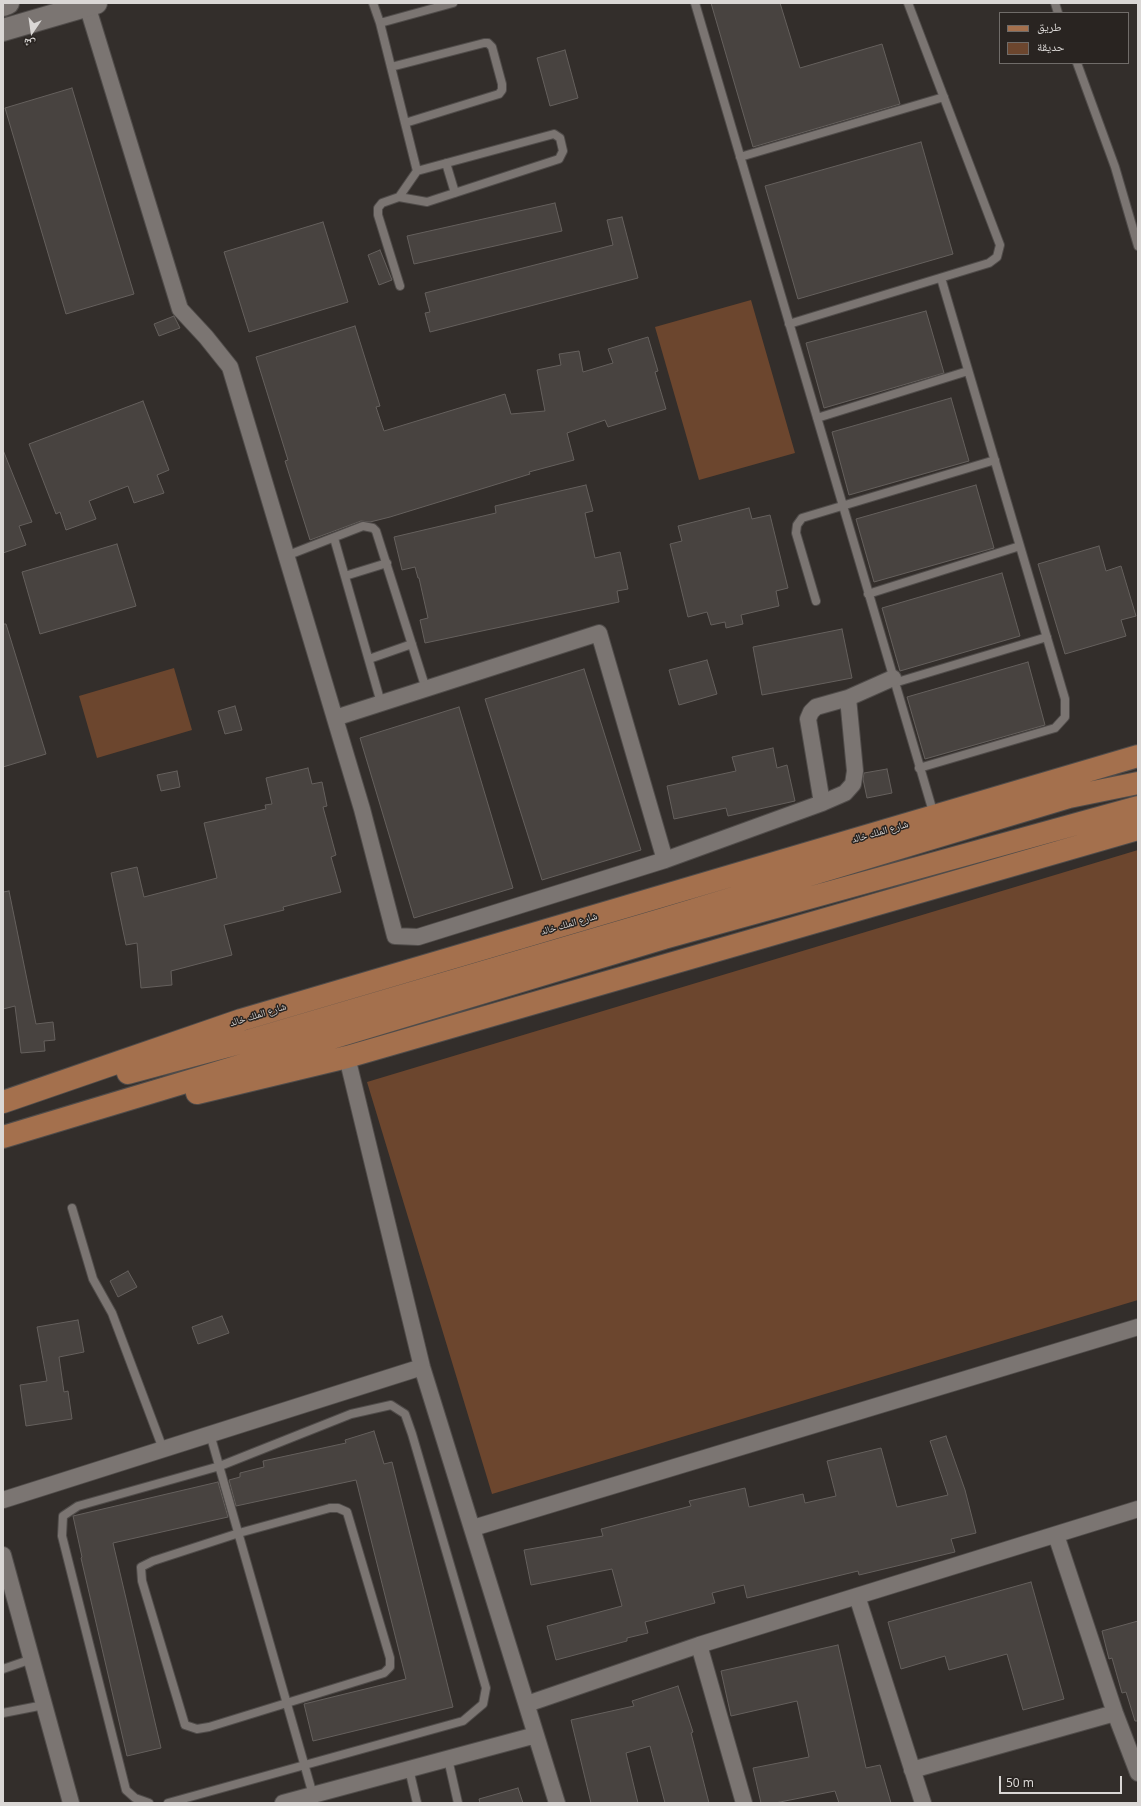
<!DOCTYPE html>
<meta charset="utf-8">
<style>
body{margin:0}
#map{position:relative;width:1141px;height:1806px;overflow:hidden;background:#332e2b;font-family:"Noto Sans","Noto Naskh Arabic",sans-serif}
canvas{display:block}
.frame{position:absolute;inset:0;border:4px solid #dad7d5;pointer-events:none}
.legend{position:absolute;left:999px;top:12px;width:130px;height:52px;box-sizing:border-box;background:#292421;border:1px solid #706c69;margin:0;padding:5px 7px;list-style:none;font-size:12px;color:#dad7d5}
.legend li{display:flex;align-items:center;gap:8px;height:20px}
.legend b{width:20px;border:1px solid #706c69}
.north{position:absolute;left:12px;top:12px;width:40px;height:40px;-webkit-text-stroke:3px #292421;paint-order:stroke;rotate:193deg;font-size:11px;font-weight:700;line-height:16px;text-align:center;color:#dad7d5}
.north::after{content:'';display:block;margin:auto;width:14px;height:18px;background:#dad7d5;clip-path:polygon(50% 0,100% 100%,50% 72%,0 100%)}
.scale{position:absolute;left:999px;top:1776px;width:123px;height:18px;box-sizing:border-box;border:2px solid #dad7d5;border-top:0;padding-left:5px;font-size:12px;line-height:14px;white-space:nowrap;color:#dad7d5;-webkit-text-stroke:3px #292421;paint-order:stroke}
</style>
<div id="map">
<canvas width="1141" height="1806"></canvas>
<div class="frame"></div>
<ul class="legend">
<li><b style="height:5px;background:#a4704d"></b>طريق</li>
<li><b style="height:11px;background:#6c462e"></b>حديقة</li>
</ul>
<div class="north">ش</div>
<div class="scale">50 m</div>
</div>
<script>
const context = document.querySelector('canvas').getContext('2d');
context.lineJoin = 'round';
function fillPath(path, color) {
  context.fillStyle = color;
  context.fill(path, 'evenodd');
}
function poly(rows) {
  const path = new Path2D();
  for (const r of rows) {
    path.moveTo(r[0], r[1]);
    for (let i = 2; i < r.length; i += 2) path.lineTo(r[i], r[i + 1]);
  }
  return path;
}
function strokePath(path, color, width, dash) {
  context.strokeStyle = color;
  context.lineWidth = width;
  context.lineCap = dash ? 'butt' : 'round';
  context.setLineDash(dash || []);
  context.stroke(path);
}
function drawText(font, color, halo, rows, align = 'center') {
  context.font = font + ' "Noto Sans","Noto Naskh Arabic",sans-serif';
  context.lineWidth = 3;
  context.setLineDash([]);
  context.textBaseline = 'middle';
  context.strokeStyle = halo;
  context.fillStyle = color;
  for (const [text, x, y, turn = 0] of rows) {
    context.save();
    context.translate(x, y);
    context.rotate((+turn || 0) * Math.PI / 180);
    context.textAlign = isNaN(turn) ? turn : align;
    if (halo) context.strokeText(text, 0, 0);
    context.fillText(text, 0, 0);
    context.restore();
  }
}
fillPath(poly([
 [751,300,795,453,699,480,655,327],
 [174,668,192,730,97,758,79,696],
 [1138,850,1138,1300,492,1494,367,1082]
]), '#6c462e');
const building = poly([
 [711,3,780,3,800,68,882,44,900,104,753,147,711,3],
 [565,50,578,98,550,106,537,58,565,50],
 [72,88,134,294,66,314,5,108,72,88],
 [921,142,953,254,798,299,765,186,921,142],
 [555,203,562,231,414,264,407,236,555,203],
 [622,217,638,278,430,332,425,313,430,312,425,293,613,245,607,220,622,217],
 [323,222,348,302,249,332,224,252,323,222],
 [380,250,392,280,379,285,368,255,380,250],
 [926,311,944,373,824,408,806,343,926,311],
 [174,316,180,328,159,336,154,324,174,316],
 [355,326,380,406,376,407,384,431,505,394,511,414,545,411,537,370,561,365,559,354,579,351,583,372,613,363,608,349,648,337,658,371,655,372,666,409,608,427,605,420,567,433,574,460,529,472,530,474,390,517,370,522,361,521,310,540,285,461,288,460,256,357,355,326],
 [951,398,969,461,849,495,832,432,951,398],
 [143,401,169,470,157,475,164,493,134,503,128,486,89,501,96,519,66,530,60,512,56,514,29,444,143,401],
 [3,450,32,522,19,526,26,545,3,553,3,450],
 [586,485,593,511,585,513,595,558,620,552,628,589,617,591,619,602,425,643,420,620,428,618,419,578,418,578,415,567,402,570,394,537,496,513,495,506,586,485],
 [976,485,994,548,874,582,856,519,976,485],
 [749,508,752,519,770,515,788,588,776,591,779,606,741,615,743,624,726,628,725,622,711,625,707,612,688,617,670,544,682,541,678,526,749,508],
 [117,544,136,606,40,634,22,572,117,544],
 [1099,546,1106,571,1121,566,1136,616,1121,620,1126,636,1065,654,1038,564,1099,546],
 [1002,573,1020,636,900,671,882,608,1002,573],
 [3,624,6,624,46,754,3,767,3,624],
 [842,629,852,678,762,695,753,647,842,629],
 [707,660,717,694,679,705,669,670,707,660],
 [1028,662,1045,725,925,759,907,697,1028,662],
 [584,669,641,850,542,880,485,699,584,669],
 [235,706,242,730,225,734,218,711,235,706],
 [459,707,513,888,414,918,360,738,459,707],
 [773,748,777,768,787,765,795,801,728,816,726,808,674,819,667,786,736,771,732,757,773,748],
 [308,768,312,784,322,782,327,806,323,807,336,855,331,857,341,892,283,907,284,910,224,925,232,955,171,971,172,985,141,988,137,943,126,945,111,873,137,867,144,897,217,878,204,823,266,809,265,805,272,804,266,778,308,768],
 [887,769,892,793,867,798,863,779,864,773,887,769],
 [177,771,180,787,161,791,157,775,177,771],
 [9,891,36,1024,53,1022,55,1040,44,1041,45,1051,21,1053,15,1006,3,1009,3,892,9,891],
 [128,1271,137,1287,118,1297,110,1281,128,1271],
 [222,1316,229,1333,198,1344,192,1327,222,1316],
 [78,1320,84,1352,59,1357,64,1392,68,1391,72,1419,26,1426,20,1385,47,1381,37,1327,78,1320],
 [374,1431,384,1464,392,1462,453,1707,313,1741,304,1704,406,1679,356,1480,236,1506,229,1480,240,1477,240,1473,264,1467,263,1461,346,1443,345,1440,374,1431],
 [946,1436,965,1490,976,1533,951,1539,955,1552,859,1575,858,1571,747,1598,744,1585,712,1593,715,1603,645,1622,648,1633,627,1638,627,1641,556,1660,547,1626,622,1606,612,1569,531,1585,524,1550,603,1536,601,1529,691,1506,689,1501,745,1488,749,1507,803,1494,805,1503,836,1496,827,1461,881,1448,897,1507,948,1495,930,1441,946,1436],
 [218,1482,228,1517,113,1543,161,1748,127,1756,81,1558,82,1557,73,1516,218,1482],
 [1031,1582,1064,1699,1023,1710,1007,1654,949,1670,945,1656,901,1669,888,1622,1031,1582],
 [1138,1621,1138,1721,1135,1721,1126,1692,1122,1693,1112,1658,1109,1659,1102,1631,1138,1621],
 [838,1645,866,1768,880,1765,891,1803,839,1803,835,1791,775,1803,761,1803,753,1768,809,1757,797,1701,731,1716,721,1671,838,1645],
 [678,1686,693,1732,691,1733,709,1803,665,1803,650,1746,626,1753,638,1803,591,1803,571,1720,634,1706,632,1701,678,1686],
 [518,1788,523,1803,480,1803,479,1799,518,1788]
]);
fillPath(building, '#484340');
strokePath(building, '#65605d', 1);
const lane = poly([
 [373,3,380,23,417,171],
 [695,3,934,815],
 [1055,3,1058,13],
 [380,23,453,3],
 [1077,63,1115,167,1138,246],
 [391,67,484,43,488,43,492,47,502,84,502,90,499,94,405,123],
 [740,157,944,97],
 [446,163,455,193],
 [399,197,417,171,554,134,560,138,563,151,559,159,427,202,399,197,382,203,378,208,378,215,400,286],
 [789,324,989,263,997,257,1000,245,908,3],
 [817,418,968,371],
 [334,538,381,703],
 [286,556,363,526,373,528,376,531,426,689],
 [345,576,387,563],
 [868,594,1020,546],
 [816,601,796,533,797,525,802,518,995,460],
 [369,659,412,644],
 [894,683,1047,637],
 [919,768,1055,728,1065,717,1065,699,941,278],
 [72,1208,93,1279,112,1313,163,1449],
 [210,1434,313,1795],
 [330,1508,338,1508,347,1512,390,1658,390,1667,384,1673,209,1727,197,1729,185,1725,142,1581,141,1567,153,1561,239,1533,330,1508],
 [3,1669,32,1659],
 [3,1713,44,1705],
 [448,1759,458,1803],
 [409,1769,417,1803],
 [149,1803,135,1798,126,1790,62,1536,63,1516,78,1506,220,1466,351,1414,391,1405,405,1414,412,1434,486,1688,483,1704,463,1721,168,1803]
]);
const street = poly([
 [87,5,180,309,206,337,230,367,362,809,395,936,418,937,665,860,822,803,845,793,853,784,855,771,848,698,893,678],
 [335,718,599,633,665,860],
 [822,803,808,719,811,712,816,707,848,698],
 [347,1057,422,1367,557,1803],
 [3,1500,422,1367],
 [473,1528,1138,1327],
 [1056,1535,1115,1713,1138,1773],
 [3,1555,71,1803],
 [857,1596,923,1803],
 [699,1645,744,1803],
 [527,1704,699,1645,1138,1509],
 [912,1770,1115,1713],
 [283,1803,536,1735]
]);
const secondary = poly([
 [3,5,8,3],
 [3,30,96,3]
]);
const primary = poly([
 [128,1073,251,1040,660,920,1069,797,1138,783],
 [197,1093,347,1057,1138,829],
 [3,1102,241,1020,1138,756],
 [3,1137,664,938,1138,807]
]);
strokePath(lane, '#504c4a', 10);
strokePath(street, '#504c4a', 18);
strokePath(secondary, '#504c4a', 24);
strokePath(primary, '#504c4a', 24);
strokePath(lane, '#7b7572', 8);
strokePath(street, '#7b7572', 16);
strokePath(secondary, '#7b7572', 22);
strokePath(primary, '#a4704d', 22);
drawText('10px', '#dad7d5', '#292421', [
 ["شارع الملك خالد",880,832,-16],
 ["شارع الملك خالد",569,924,-16],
 ["شارع الملك خالد",258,1015,-17]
]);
</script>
